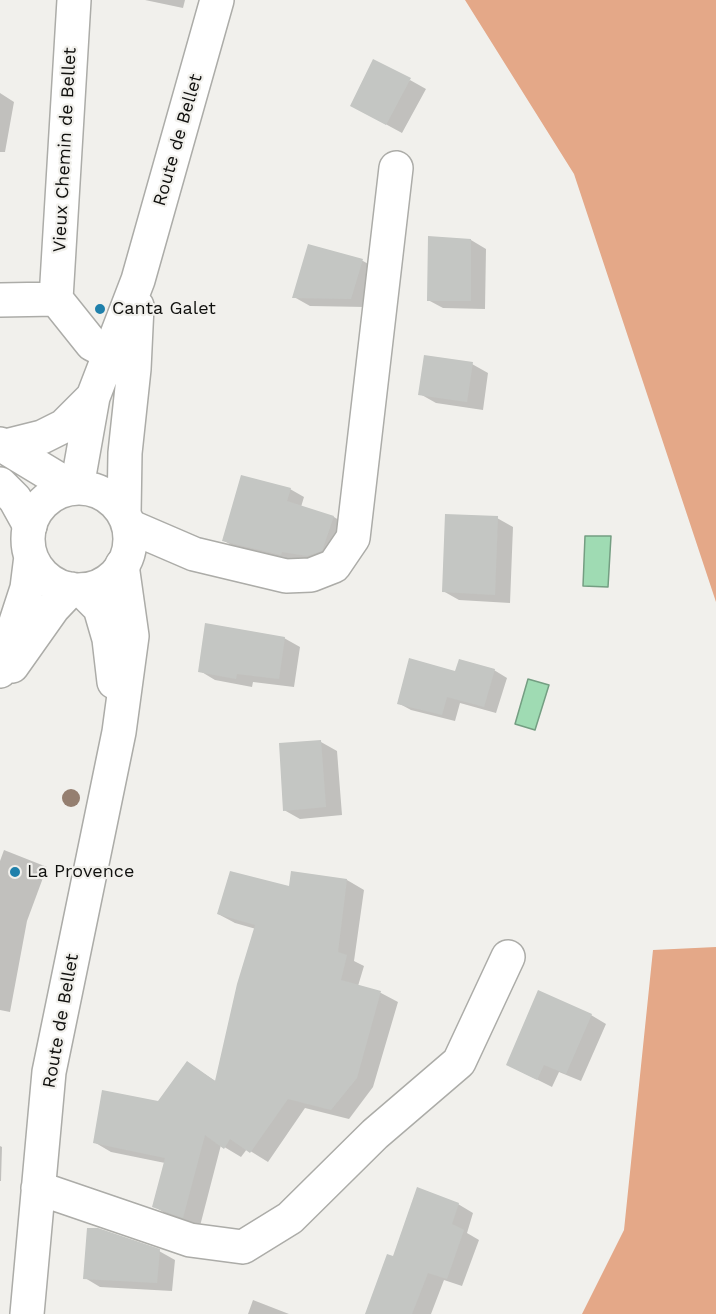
<!DOCTYPE html>
<style>
body{margin:0}
canvas{display:block;background:#f1f0ec}
</style>
<canvas width="716" height="1314"></canvas>
<script>
const context = document.querySelector('canvas').getContext('2d');
context.lineJoin = 'round';
function fillPath(path, color) {
  context.fillStyle = color;
  context.fill(path, 'evenodd');
}
function poly(rows) {
  const path = new Path2D();
  for (const r of rows) {
    if (r.length === 3) {
      path.moveTo(r[0] + r[2], r[1]);
      path.arc(r[0], r[1], r[2], 0, 2 * Math.PI);
      continue;
    }
    path.moveTo(r[0], r[1]);
    for (let i = 2; i < r.length; i += 2) path.lineTo(r[i], r[i + 1]);
  }
  return path;
}
function strokePath(path, color, width, dash) {
  context.strokeStyle = color;
  context.lineWidth = width;
  context.lineCap = dash ? 'butt' : 'round';
  context.setLineDash(dash || []);
  context.stroke(path);
}
function drawText(font, color, halo, rows, align = 'center') {
  context.font = font + ' "Work Sans",sans-serif';
  context.lineWidth = 4.5;
  context.setLineDash([]);
  context.textBaseline = 'middle';
  context.strokeStyle = halo;
  context.fillStyle = color;
  for (const [text, x, y, turn = 0] of rows) {
    context.save();
    context.translate(x, y);
    context.rotate((+turn || 0) * Math.PI / 180);
    context.textAlign = isNaN(turn) ? turn : align;
    if (halo) context.strokeText(text, 0, 0);
    context.fillText(text, 0, 0);
    context.restore();
  }
}
fillPath(poly([
 [465,0,716,0,716,602,574,174],
 [716,947,716,1314,582,1314,624,1230,653,950]
]), '#e4a888');
const water = poly([
 [585,536,611,536,608,587,583,586,585,536],
 [528,679,549,685,535,730,515,724,528,679]
]);
fillPath(water, '#9fdbb3');
strokePath(water, '#749e82', 1.5);
fillPath(poly([
 [145,0,185,0,183,8],
 [410,80,426,89,402,133,367,114],
 [0,93,14,102,5,152,0,152],
 [471,240,486,249,485,309,443,308,428,300],
 [309,246,363,261,379,270,366,307,310,306,294,297],
 [472,364,488,373,483,410,436,403,420,394],
 [290,489,304,497,301,507,334,517,347,525,322,563,296,559,295,562,237,548,224,541],
 [497,518,513,527,510,603,459,600,443,591],
 [284,638,300,647,294,687,253,682,252,687,215,680,200,671],
 [494,670,507,678,496,713,460,703,455,721,411,710,398,703,454,672],
 [321,742,337,751,342,815,300,819,284,810],
 [4,850,47,867,27,921,10,1012,0,1010,0,861],
 [347,880,364,890,354,961,364,966,358,986,381,993,398,1002,373,1087,349,1119,305,1108,268,1162,247,1149,241,1157,221,1145,200,1226,170,1216,153,1206,165,1163,111,1152,94,1142,159,1103,187,1063,217,1082,256,929,235,923,218,914,290,888],
 [591,1015,606,1024,581,1081,559,1072,552,1087,508,1065],
 [0,1146,2,1147,1,1181,0,1181],
 [458,1204,473,1213,467,1233,479,1240,462,1286,444,1280,431,1314,395,1314,394,1258],
 [159,1251,175,1260,172,1291,100,1287,85,1278],
 [253,1300,289,1314,248,1314]
]), '#0003');
fillPath(poly([
 [373,59,411,78,386,125,350,106],
 [428,236,471,239,471,301,427,301],
 [308,244,363,259,351,299,292,298],
 [424,355,473,362,467,402,418,395],
 [241,475,291,488,287,501,334,516,322,551,307,556,282,552,281,555,222,541],
 [445,514,498,516,495,595,442,592],
 [205,623,285,637,279,679,237,674,236,679,198,672],
 [409,658,455,671,450,686,459,659,495,669,484,707,447,697,442,715,397,704],
 [321,740,326,807,283,811,279,743],
 [230,871,289,886,291,871,347,879,338,952,347,955,341,980,381,991,357,1078,331,1110,288,1099,250,1153,230,1139,224,1149,205,1135,183,1218,152,1207,165,1158,93,1143,102,1090,158,1101,187,1061,215,1081,237,984,255,925,217,914],
 [538,990,592,1014,566,1074,544,1065,537,1080,506,1065],
 [417,1187,459,1203,452,1224,464,1230,447,1279,428,1273,412,1314,365,1314,387,1254,393,1256],
 [87,1228,98,1228,160,1249,157,1283,83,1279]
]), '#c4c6c3');
const minor = poly([
 [56,299,74,0],
 [56,299,92,344,109,353],
 [0,300,56,299],
 [0,444,73,488],
 [0,484,15,499,30,526],
 [129,526,194,554,286,576,311,575,334,566,353,538,396,168],
 [82,590,100,608,109,639,114,682],
 [38,1188,190,1240,243,1247,290,1218,375,1134,459,1062,508,957],
 [27,1314,49,1072,119,732,132,636,122,565]
]);
const major = poly([
 [6,446,42,437,64,426,93,397],
 [77,487,93,397,138,280,217,0],
 [79,539,51],
 [124,514,125,453,134,369,137,306],
 [12,666,53,608,71,589],
 [0,671,27,588,31,556]
]);
strokePath(minor, '#acaca8', 36);
strokePath(major, '#acaca8', 36);
strokePath(minor, '#fff', 33);
strokePath(major, '#fff', 33);
context.fillStyle = '#957f70';
for (const [x, y] of [
 [71,798]
]) {
  context.beginPath();
  context.arc(x, y, 9, 0, 2 * Math.PI);
  context.fill();
}
for (const [x, y, r, color] of [
 [100,309,6,"#1f80ab"],
 [15,872,6,"#1f80ab"]
]) {
  const dot = new Path2D();
  dot.arc(x, y, r, 0, 2 * Math.PI);
  context.fillStyle = color;
  context.fill(dot);
  strokePath(dot, '#f1f0ec', 2);
}
drawText('18px', '#10100e', '#f1f0ec', [
 ["Route de Bellet",178,140,-74],
 ["Vieux Chemin de Bellet",65,150,-87],
 ["Route de Bellet",61,1021,-80]
]);
drawText('18px', '#10100e', '#f1f0ec', [
 ["Canta Galet",112,309],
 ["La Provence",27,872]
], 'left');
</script>
